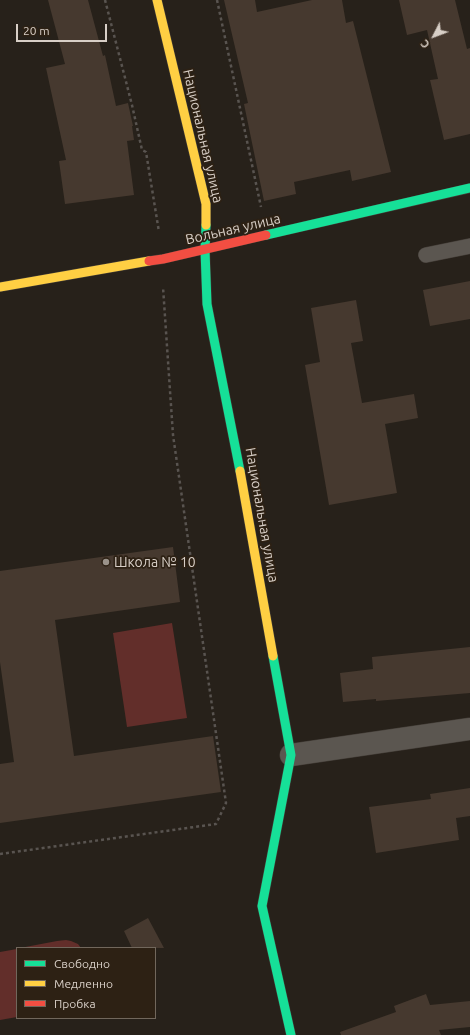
<!DOCTYPE html>
<meta charset="utf-8">
<style>
body{margin:0}
#map{position:relative;width:470px;height:1035px;overflow:hidden;background:#27211a;font-family:Ubuntu,sans-serif}
canvas{display:block}
.legend{position:absolute;left:16px;top:947px;width:140px;height:72px;box-sizing:border-box;background:#2d2114;border:1px solid #71675c;margin:0;padding:5px 7px;list-style:none;font-size:12px;color:#d8cfc7}
.legend li{display:flex;align-items:center;gap:8px;height:20px}
.legend b{width:20px;border:1px solid #71675c}
.north{position:absolute;left:414px;top:16px;width:40px;height:40px;-webkit-text-stroke:3px #2d2114;paint-order:stroke;rotate:228deg;font-size:11px;font-weight:700;line-height:16px;text-align:center;color:#d8cfc7}
.north::after{content:'';display:block;margin:auto;width:14px;height:18px;background:#d8cfc7;clip-path:polygon(50% 0,100% 100%,50% 72%,0 100%)}
.scale{position:absolute;left:16px;top:24px;width:91px;height:18px;box-sizing:border-box;border:2px solid #d8cfc7;border-top:0;padding-left:5px;font-size:12px;line-height:14px;white-space:nowrap;color:#d8cfc7;-webkit-text-stroke:3px #2d2114;paint-order:stroke}
</style>
<div id="map">
<canvas width="470" height="1035"></canvas>
<ul class="legend">
<li><b style="height:5px;background:#16e098"></b>Свободно</li>
<li><b style="height:5px;background:#ffcf43"></b>Медленно</li>
<li><b style="height:5px;background:#f24e42"></b>Пробка</li>
</ul>
<div class="north">С</div>
<div class="scale">20 m</div>
</div>
<script>
const context = document.querySelector('canvas').getContext('2d');
context.lineJoin = 'round';
function fillPath(path, color) {
  context.fillStyle = color;
  context.fill(path, 'evenodd');
}
function poly(rows) {
  const path = new Path2D();
  for (const r of rows) {
    path.moveTo(r[0], r[1]);
    for (let i = 2; i < r.length; i += 2) path.lineTo(r[i], r[i + 1]);
  }
  return path;
}
function strokePath(path, color, width, dash) {
  context.strokeStyle = color;
  context.lineWidth = width;
  context.lineCap = dash ? 'butt' : 'round';
  context.setLineDash(dash || []);
  context.stroke(path);
}
function drawText(font, color, halo, rows, align = 'center') {
  context.font = font + ' Ubuntu,sans-serif';
  context.lineWidth = 3.5;
  context.setLineDash([]);
  context.textBaseline = 'middle';
  context.strokeStyle = halo;
  context.fillStyle = color;
  for (const [text, x, y, turn = 0] of rows) {
    context.save();
    context.translate(x, y);
    context.rotate((+turn || 0) * Math.PI / 180);
    context.textAlign = isNaN(turn) ? turn : align;
    if (halo) context.strokeText(text, 0, 0);
    context.fillText(text, 0, 0);
    context.restore();
  }
}
fillPath(poly([
 [172,623,187,718,127,727,113,633],
 [66,940,71,941,78,944,81,948,20,948,57,941],
 [17,949,17,1017,0,1020,0,952]
]), '#622e2a');
fillPath(poly([
 [48,0,88,0,103,56,105,55,116,106,128,103,133,126,132,126,134,140,127,141,134,195,65,204,59,161,66,160,46,68,65,64],
 [224,0,255,0,257,12,312,0,342,0,346,23,353,21,391,172,352,181,350,170,294,182,296,194,264,201,244,104,248,103],
 [399,0,455,0,467,49,470,48,470,134,444,140,430,80,438,79,427,30,407,35],
 [470,281,470,319,430,326,423,290],
 [356,300,363,341,351,343,362,403,414,394,418,418,385,424,397,493,329,505,305,365,320,362,311,308],
 [173,547,180,602,55,620,74,756,213,736,221,792,0,823,0,764,14,762,0,662,0,571],
 [470,647,470,693,376,701,376,699,343,702,340,673,373,669,372,657],
 [470,788,470,816,456,818,459,840,376,853,369,807,431,799,430,794],
 [148,918,164,948,132,948,124,931],
 [426,994,430,1005,470,1001,470,1027,439,1030,441,1035,341,1035,340,1032,396,1012,394,1006]
]), '#46392f');
const lane = poly([
 [426,255,470,246]
]);
const street = poly([
 [291,755,470,729]
]);
const fast = poly([
 [206,225,205,250,207,304,240,471],
 [266,235,470,188],
 [273,656,291,755,262,906,291,1035]
]);
const slow = poly([
 [157,0,206,204,206,225],
 [0,287,149,261],
 [240,471,273,656]
]);
const jam = poly([
 [149,261,163,259,266,235]
]);
strokePath(lane, '#443e38', 16);
strokePath(street, '#443e38', 23);
strokePath(fast, '#443e38', 10);
strokePath(slow, '#443e38', 10);
strokePath(jam, '#443e38', 10);
strokePath(poly([
 [105,0,132,105,142,150,146,152,159,232],
 [217,0,261,207],
 [0,854,216,824,226,803,173,435,163,287]
]), '#595450', 2.5, [3, 3]);
strokePath(lane, '#5b5650', 15);
strokePath(street, '#5b5650', 22);
strokePath(fast, '#16e098', 9);
strokePath(slow, '#ffcf43', 9);
strokePath(jam, '#f24e42', 9);
for (const [x, y, r, color] of [
 [106,562,4,"#9a928a"]
]) {
  const dot = new Path2D();
  dot.arc(x, y, r, 0, 2 * Math.PI);
  context.fillStyle = color;
  context.fill(dot);
  strokePath(dot, '#2d2114', 1.5);
}
drawText('14px', '#d8cfc7', '#2d2114', [
 ["Национальная улица",203,136,77],
 ["Вольная улица",233,229,-13],
 ["Национальная улица",262,515,80]
]);
drawText('14px', '#d8cfc7', '#2d2114', [
 ["Школа № 10",114,562]
], 'left');
</script>
